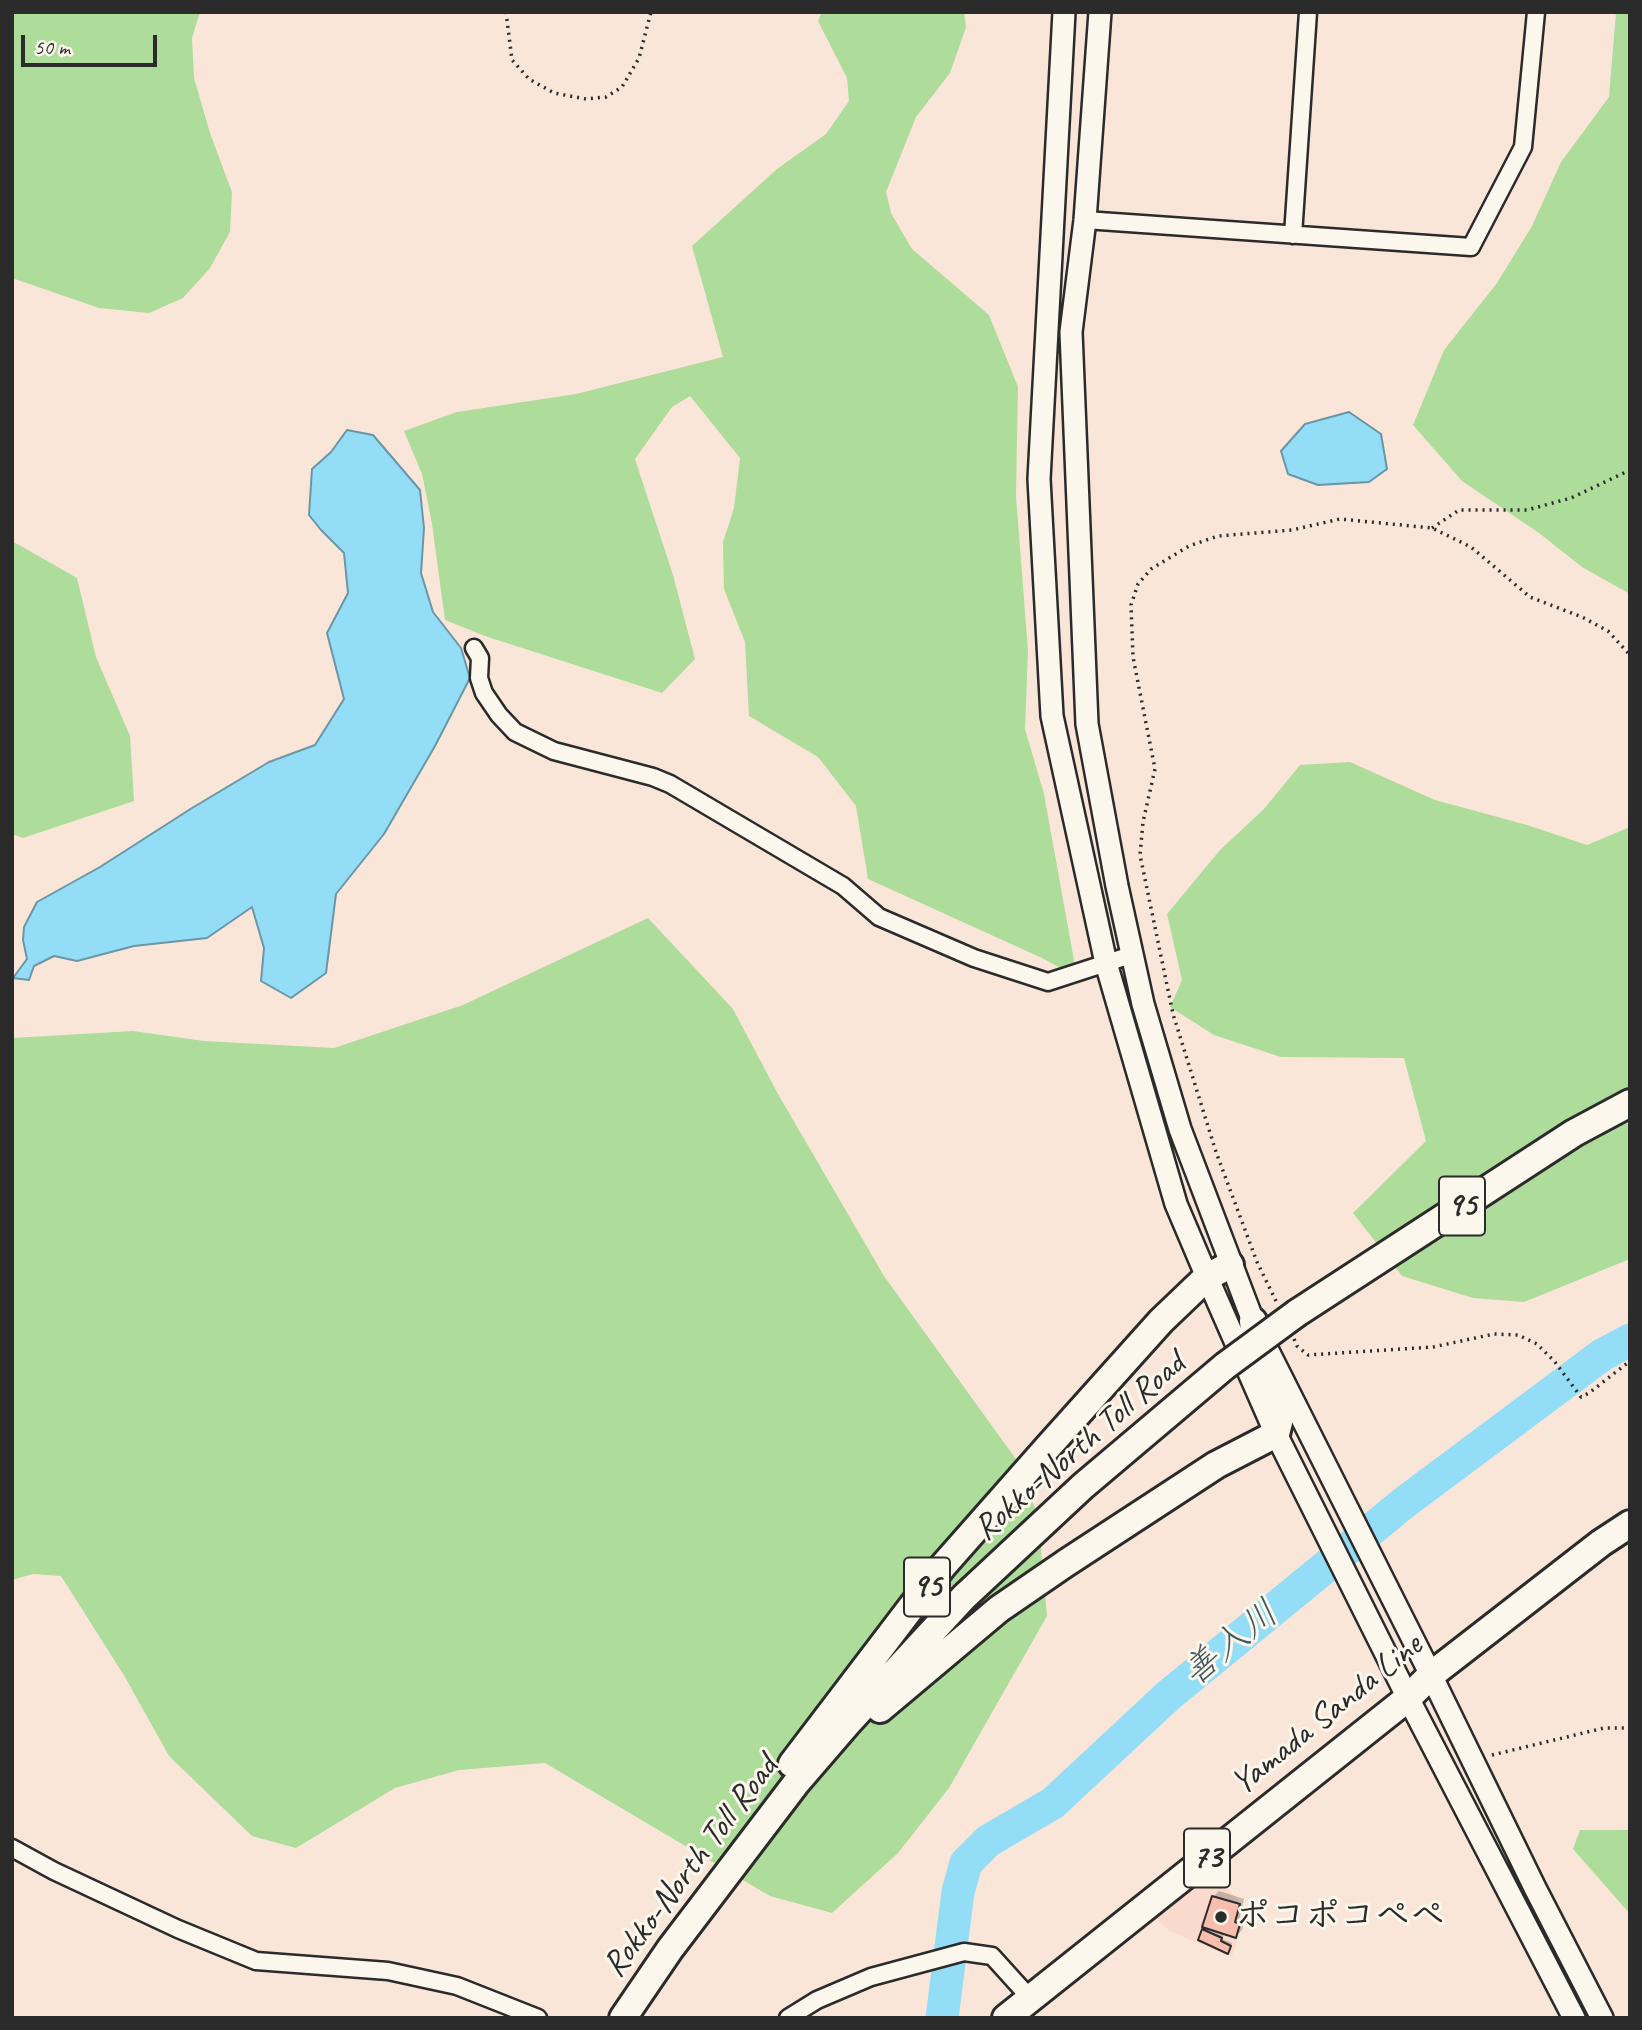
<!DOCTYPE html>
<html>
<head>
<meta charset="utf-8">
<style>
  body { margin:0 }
  #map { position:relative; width:1642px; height:2030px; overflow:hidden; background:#fae6d9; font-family:Caveat,sans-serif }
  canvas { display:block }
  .frame { position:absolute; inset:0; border:14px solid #2b2b2b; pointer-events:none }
  .scale { position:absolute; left:21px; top:35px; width:136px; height:32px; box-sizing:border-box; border:4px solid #2b2b2b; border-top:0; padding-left:9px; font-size:21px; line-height:24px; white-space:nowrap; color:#2b2b2b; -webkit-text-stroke:5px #fbf7ec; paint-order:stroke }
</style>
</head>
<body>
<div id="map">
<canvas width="1642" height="2030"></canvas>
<div class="frame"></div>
<div class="scale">50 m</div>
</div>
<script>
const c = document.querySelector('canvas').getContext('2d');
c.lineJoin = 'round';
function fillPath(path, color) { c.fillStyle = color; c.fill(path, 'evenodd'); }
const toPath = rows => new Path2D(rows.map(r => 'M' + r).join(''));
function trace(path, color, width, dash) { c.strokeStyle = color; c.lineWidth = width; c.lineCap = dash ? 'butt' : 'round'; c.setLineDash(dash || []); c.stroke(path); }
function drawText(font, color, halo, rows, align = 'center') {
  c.font = font + ' Caveat,"Klee One",sans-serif'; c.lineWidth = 6; c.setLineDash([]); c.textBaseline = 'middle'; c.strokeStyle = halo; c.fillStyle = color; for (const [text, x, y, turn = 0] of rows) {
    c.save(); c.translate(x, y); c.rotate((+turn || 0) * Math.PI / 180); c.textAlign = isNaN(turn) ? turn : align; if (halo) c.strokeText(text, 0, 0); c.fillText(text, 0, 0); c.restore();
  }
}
fillPath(toPath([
  [1208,1875,1219,1877,1243,1907,1244,1918,1232,1957,1169,1931,1155,1917]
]), '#f9dacc');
fillPath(toPath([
  [12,12,200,12,192,38,194,78,210,133,232,192,230,232,210,268,183,298,149,313,99,308,12,278],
  [822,12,964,12,966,27,950,73,916,117,886,192,891,213,912,249,989,315,1018,387,1016,496,1028,651,1025,729,1044,794,1077,977,1042,958,868,879,856,806,818,757,749,716,745,642,724,589,723,542,734,508,740,458,690,396,672,407,635,459,673,575,695,659,662,693,485,636,445,620,432,524,422,474,404,431,457,412,576,394,723,357,692,246,777,169,826,134,849,101,847,78,818,21],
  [1616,12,1630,12,1630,594,1582,567,1539,533,1462,481,1413,425,1444,350,1497,283,1532,226,1561,162,1609,97],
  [12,541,77,578,96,657,130,736,134,801,23,838,12,834],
  [1350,762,1435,800,1527,825,1587,845,1630,827,1630,1259,1524,1302,1473,1298,1402,1276,1353,1213,1426,1141,1404,1058,1281,1057,1214,1035,1170,1007,1182,980,1167,914,1220,850,1264,809,1300,765],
  [648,918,733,1009,778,1094,884,1276,1018,1462,1038,1516,1047,1616,949,1788,898,1853,832,1913,770,1896,545,1763,459,1770,395,1788,296,1848,252,1836,169,1756,125,1677,61,1576,33,1574,12,1580,12,1038,133,1031,204,1041,334,1048,463,1005],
  [1580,1830,1630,1830,1630,1914,1573,1849]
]), '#addc9b');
const water = toPath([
  [1349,412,1381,434,1387,469,1369,482,1318,485,1288,474,1281,451,1305,424,1349,412],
  [347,430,373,435,420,490,424,528,421,573,433,612,461,648,470,678,435,746,384,834,336,894,326,973,291,998,261,981,264,948,252,907,207,938,134,946,77,961,54,956,34,966,29,980,13,978,27,959,23,940,24,927,37,902,100,867,192,808,269,762,315,745,344,699,327,633,348,593,344,553,321,530,309,515,312,469,331,452,347,430]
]);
fillPath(water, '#94ddf6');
trace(water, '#6a96a5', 2);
fillPath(toPath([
  [1219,1891,1244,1899,1240,1916,1245,1918,1242,1930,1236,1936,1225,1932,1222,1939,1232,1943,1230,1949,1204,1930,1207,1927,1213,1897]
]), '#0003');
trace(toPath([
  [942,2018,958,1892,966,1863,988,1841,1053,1803,1169,1695,1405,1502,1602,1355,1630,1340]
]), '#94ddf6', 33);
const building = toPath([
  [1212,1896,1240,1904,1235,1922,1240,1924,1236,1938,1202,1927,1212,1896],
  [1202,1929,1222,1938,1221,1941,1231,1946,1228,1954,1198,1940,1202,1929]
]);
fillPath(building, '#f7beae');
trace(building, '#2b2b2b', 2);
const minor = toPath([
  [1085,220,1471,247,1523,147,1536,12],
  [1293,235,1308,12],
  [474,648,480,658,479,678,484,693,499,715,515,732,554,751,653,777,670,784,843,886,879,917,974,958,1048,982,1131,955],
  [12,1848,54,1871,178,1929,256,1961,388,1971,457,1986,538,2018],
  [788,2018,817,2000,871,1977,964,1952,992,1956,1030,1998]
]);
const tertiary = toPath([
  [1064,12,1039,479,1052,716,1106,963,1176,1204,1207,1277,1276,1434,1408,1698,1574,2018],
  [1100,12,1085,220,1071,332,1087,724,1117,886,1143,1004,1180,1129,1253,1321,1431,1675,1535,1888,1602,2018]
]);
const primary = toPath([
  [1297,1313,1574,1133,1630,1103],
  [880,1709,999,1609,1066,1563,1216,1465,1276,1434,1280,1418,1256,1352,1253,1321],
  [792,1764,942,1567,1047,1448,1161,1321,1207,1277,1230,1265],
  [623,2018,670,1949,797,1782,847,1724,964,1597,1083,1486,1225,1366],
  [1006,2018,1408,1698,1431,1675,1601,1543,1630,1524]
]);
trace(minor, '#2b2b2b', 21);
trace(tertiary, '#2b2b2b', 26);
trace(primary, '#2b2b2b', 32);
trace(toPath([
  [506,12,512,60,529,79,554,93,586,99,606,97,622,87,639,58,651,12],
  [1432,528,1459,510,1527,510,1571,498,1630,470],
  [1276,1301,1257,1262,1216,1152,1173,1014,1140,855,1143,822,1155,769,1133,657,1131,605,1138,584,1151,569,1189,546,1218,536,1292,530,1340,519,1432,528,1471,547,1530,597,1582,617,1608,631,1630,655],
  [1294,1339,1297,1346,1308,1355,1433,1347,1494,1334,1518,1335,1537,1344,1555,1362,1581,1397,1589,1393,1630,1361],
  [1492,1755,1604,1728,1630,1728]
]), '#2b2b2b', 3.5, [2, 5]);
trace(minor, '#fbf7ec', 16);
trace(tertiary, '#fbf7ec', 21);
trace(primary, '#fbf7ec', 26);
const primaryBridge = toPath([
  [1225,1366,1297,1313]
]);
trace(primaryBridge, '#2b2b2b', 32, []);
trace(primaryBridge, '#fbf7ec', 26);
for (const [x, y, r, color] of [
  [1221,1917,7,"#2b2b2b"]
]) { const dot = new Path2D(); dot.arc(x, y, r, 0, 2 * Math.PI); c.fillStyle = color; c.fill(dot); trace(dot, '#fbf7ec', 2.5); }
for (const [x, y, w] of [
  [1462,1206,46],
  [927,1587,46],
  [1207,1858,46]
]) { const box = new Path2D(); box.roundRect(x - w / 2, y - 29.5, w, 59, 5); c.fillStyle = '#fbf7ec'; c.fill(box); trace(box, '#2b2b2b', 2); }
drawText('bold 33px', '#2b2b2b', null, [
  ["95",1462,1206],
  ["95",927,1587],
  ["73",1207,1858]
]);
drawText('35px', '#2b2b2b', '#fbf7ec', [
  ["Rokko-North Toll Road",1080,1447,-41],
  ["Yamada Sanda Line",1327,1715,-39],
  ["Rokko-North Toll Road",691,1867,-53]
]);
drawText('bold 35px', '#2b2b2b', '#fbf7ec', [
  ["ポコポコぺぺ",1235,1917]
], 'left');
drawText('italic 37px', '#45585e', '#fbf7ec', [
  ["善入川",1231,1644,-39]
]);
</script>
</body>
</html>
